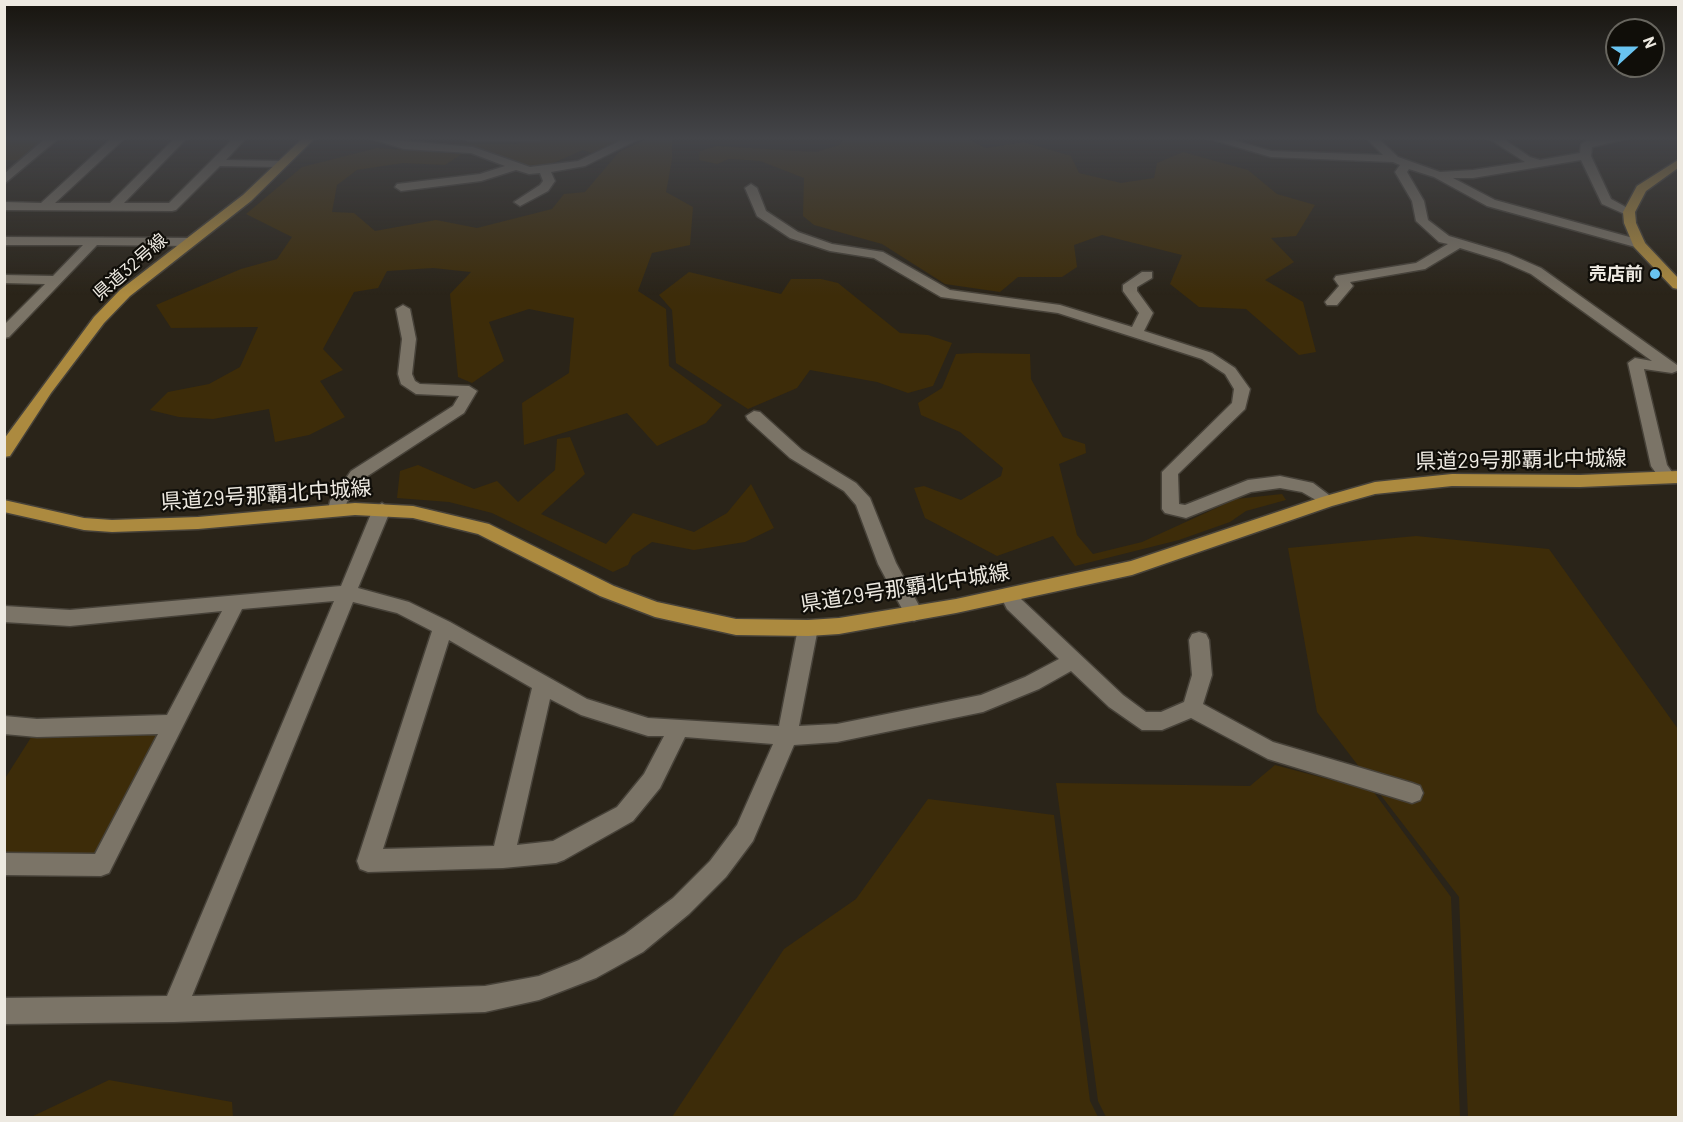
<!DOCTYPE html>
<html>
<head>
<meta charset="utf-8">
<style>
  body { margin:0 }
  #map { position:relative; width:1683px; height:1122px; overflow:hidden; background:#2a2419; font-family:Barlow,sans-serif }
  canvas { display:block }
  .frame { position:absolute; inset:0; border:6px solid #ede9e1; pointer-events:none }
  .north { position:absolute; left:1605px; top:18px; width:60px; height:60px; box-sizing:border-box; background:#100e09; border:2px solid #68665f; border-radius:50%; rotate:69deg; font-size:16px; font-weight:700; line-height:24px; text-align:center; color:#ede9e1 }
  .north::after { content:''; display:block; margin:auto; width:21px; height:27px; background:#69c4f1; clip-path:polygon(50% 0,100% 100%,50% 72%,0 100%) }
</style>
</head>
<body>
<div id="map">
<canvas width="1683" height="1122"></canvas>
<div class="frame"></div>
<div class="north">N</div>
</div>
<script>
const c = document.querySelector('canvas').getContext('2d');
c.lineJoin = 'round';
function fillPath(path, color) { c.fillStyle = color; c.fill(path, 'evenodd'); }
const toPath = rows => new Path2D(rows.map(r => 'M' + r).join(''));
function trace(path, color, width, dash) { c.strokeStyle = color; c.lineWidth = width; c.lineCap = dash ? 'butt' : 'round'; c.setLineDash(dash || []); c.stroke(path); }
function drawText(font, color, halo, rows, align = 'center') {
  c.font = font + ' Barlow,"Noto Sans JP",sans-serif'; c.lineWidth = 4.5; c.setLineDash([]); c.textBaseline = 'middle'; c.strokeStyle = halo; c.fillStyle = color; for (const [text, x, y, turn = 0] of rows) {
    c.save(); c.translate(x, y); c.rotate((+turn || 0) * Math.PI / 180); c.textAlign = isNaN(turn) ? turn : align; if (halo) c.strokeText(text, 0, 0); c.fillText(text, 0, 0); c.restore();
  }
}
fillPath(toPath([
  [5,138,53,138,28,160,5,160],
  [552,138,628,138,594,154,583,150,542,168,526,167,475,149,429,144,513,144],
  [648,138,672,138,672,160,666,192,693,207,690,245,652,253,638,291,666,309,669,366,722,405,706,423,657,446,627,413,524,445,522,403,569,373,574,318,529,309,489,322,504,361,472,383,458,377,450,294,471,272,433,268,387,271,378,288,354,292,323,349,343,370,320,381,345,417,309,435,275,442,269,409,213,419,179,417,150,410,168,392,209,384,240,367,258,327,171,328,156,305,241,269,277,259,292,237,246,214,302,167,377,148,462,154,445,165,403,163,357,170,337,185,332,212,354,213,375,231,436,220,477,228,552,209,564,194,585,192,619,152],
  [845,138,966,138,986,148,1024,142,1071,156,1079,173,1121,183,1154,178,1157,163,1183,152,1248,170,1277,194,1315,205,1296,236,1271,238,1294,262,1265,280,1303,302,1316,352,1299,355,1246,309,1199,307,1170,284,1182,255,1102,235,1074,245,1077,267,1062,277,1018,277,1000,292,945,284,882,244,814,225,803,216,804,178,760,161,729,159,717,164,699,160,700,151,717,146,816,152,839,145],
  [689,272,781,294,791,279,821,279,838,283,900,333,928,335,952,343,933,386,908,393,877,382,810,370,797,388,748,409,676,363,672,310,659,295],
  [975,353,1030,354,1031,379,1063,437,1085,444,1086,453,1059,464,1077,535,1093,554,1142,542,1236,499,1282,494,1286,500,1246,511,1230,522,1179,540,1075,566,1053,536,997,556,925,518,914,488,924,486,961,500,1001,476,1003,468,960,432,921,415,918,403,942,388,956,354],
  [570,437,585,474,541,514,606,544,633,513,694,532,727,513,751,484,774,528,745,542,694,550,652,542,632,556,628,565,613,572,492,513,449,502,397,498,400,471,418,465,474,489,497,481,518,502,555,470,557,439],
  [1416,536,1549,549,1678,729,1678,1117,1468,1117,1459,897,1317,712,1288,548],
  [175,724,101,865,5,864,4,780,37,728],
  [1275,765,1373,791,1451,897,1460,1117,1106,1117,1098,1101,1056,783,1250,786],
  [928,799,1054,815,1090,1101,1098,1117,672,1117,784,949,856,899],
  [109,1080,232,1102,233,1117,31,1117]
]), '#3d2c09');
const minor = toPath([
  [46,138,59,138,4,184,4,174,46,138],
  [112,138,125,138,55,203,110,203,175,138,187,138,124,203,169,203,234,138,246,138,226,160,282,161,288,164,282,167,220,166,176,210,172,211,4,210,4,202,41,203,112,138],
  [369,138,473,147,530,167,578,161,626,138,641,138,585,166,551,172,555,181,548,191,520,206,514,202,540,185,543,181,540,173,529,174,516,170,481,181,401,191,395,187,397,184,480,174,505,166,471,153,404,149,369,138],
  [463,138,545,138,539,141,469,141,463,138],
  [1207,138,1226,138,1271,151,1383,155,1366,138,1378,138,1398,157,1440,172,1473,170,1525,162,1488,138,1502,138,1530,157,1540,160,1580,153,1581,144,1587,141,1630,138,1592,147,1591,156,1611,199,1635,212,1629,216,1602,204,1581,160,1473,178,1453,178,1495,200,1644,241,1645,244,1639,248,1487,206,1434,177,1409,169,1407,172,1424,201,1428,220,1449,236,1509,254,1541,268,1677,365,1677,371,1672,373,1644,369,1667,465,1677,479,1675,483,1663,483,1651,466,1628,363,1635,358,1652,361,1531,274,1499,260,1460,248,1425,269,1350,282,1353,286,1337,305,1327,305,1325,302,1339,286,1334,279,1336,276,1416,263,1448,244,1439,242,1416,221,1412,201,1395,172,1400,165,1393,162,1271,157,1207,138],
  [751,184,757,188,766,211,798,232,832,244,883,252,950,290,1060,305,1132,327,1139,313,1123,291,1123,285,1142,272,1152,272,1152,278,1137,287,1137,291,1153,313,1144,331,1212,353,1235,368,1250,389,1245,409,1178,474,1179,504,1185,505,1248,480,1280,476,1313,483,1337,501,1328,507,1302,492,1280,488,1251,492,1186,518,1165,513,1162,509,1162,472,1232,403,1234,389,1225,374,1202,359,1058,313,941,297,874,258,830,251,790,238,757,216,745,188,751,184],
  [4,237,190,238,196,242,190,246,97,245,9,337,4,338,4,325,45,284,4,283,4,275,53,276,83,245,4,245,4,237],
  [403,305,410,309,416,339,412,374,415,381,420,384,469,386,477,391,464,413,363,479,347,502,343,514,331,514,328,510,330,501,351,471,453,406,459,396,416,394,401,384,398,374,402,339,396,309,403,305],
  [754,411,760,412,802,450,856,483,870,498,896,563,923,613,921,618,914,621,907,618,878,564,856,505,844,491,790,458,748,420,746,416,754,411],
  [382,503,391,509,358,588,409,602,450,622,587,699,648,718,779,726,798,628,801,623,808,620,815,623,818,628,799,726,837,724,981,695,1025,677,1059,659,1007,609,1000,595,1002,590,1009,588,1016,590,1021,599,1123,695,1146,712,1161,712,1184,702,1192,675,1189,640,1192,634,1199,632,1206,634,1209,640,1212,675,1203,704,1273,742,1412,783,1420,786,1423,793,1420,800,1412,803,1268,759,1191,718,1162,730,1142,730,1109,707,1071,671,1039,689,983,712,837,742,794,745,753,841,726,877,689,914,643,952,596,978,539,1000,485,1012,174,1022,4,1024,4,998,167,996,334,601,242,609,109,873,101,876,4,875,4,853,95,854,158,734,37,737,4,734,4,716,37,719,167,715,222,611,70,626,4,622,4,606,70,610,341,586,373,509,382,503],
  [353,602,397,613,432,631,357,861,360,869,368,872,503,868,556,863,564,860,633,821,660,788,685,737,773,744,737,825,710,861,673,898,625,934,579,960,539,976,485,986,192,996,353,602],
  [449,640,532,688,494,846,383,849,449,640],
  [550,699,581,715,648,736,664,736,644,774,617,807,553,841,517,845,550,699]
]);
const major = toPath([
  [303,138,315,138,251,201,130,296,104,323,51,393,10,456,4,457,4,439,94,317,120,290,243,195,303,138],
  [1678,160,1678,168,1646,191,1635,212,1636,223,1645,243,1678,278,1678,289,1673,288,1634,247,1624,223,1623,212,1637,186,1678,160],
  [1678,471,1678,483,1580,487,1452,486,1375,494,1332,506,1132,575,956,613,839,634,808,636,736,635,655,617,600,596,478,534,413,518,355,515,198,529,112,532,84,530,4,512,4,500,84,518,112,520,198,517,355,503,413,506,489,524,614,586,657,602,736,619,808,620,839,618,956,599,1131,561,1322,497,1375,482,1452,474,1580,475,1678,471]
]);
trace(minor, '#474239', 3);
trace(major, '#474239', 3);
fillPath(minor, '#7b7467');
fillPath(major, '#ac8a3f');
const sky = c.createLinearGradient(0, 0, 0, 295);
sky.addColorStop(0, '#17140e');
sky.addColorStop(0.47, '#444549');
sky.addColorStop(1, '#44454900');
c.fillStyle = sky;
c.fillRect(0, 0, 1683, 295);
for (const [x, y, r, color] of [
  [1655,274,6,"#69c4f1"]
]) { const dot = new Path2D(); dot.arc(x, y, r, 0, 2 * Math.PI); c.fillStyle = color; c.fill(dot); trace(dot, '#100e09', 2); }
drawText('18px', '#ede9e1', '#100e09', [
  ["県道32号線",130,267,-41]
]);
drawText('bold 18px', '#ede9e1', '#100e09', [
  ["売店前",1643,274]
], 'right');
drawText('21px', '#ede9e1', '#100e09', [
  ["県道29号那覇北中城線",1521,460,-1],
  ["県道29号那覇北中城線",266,495,-4],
  ["県道29号那覇北中城線",905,588,-9]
]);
</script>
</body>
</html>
